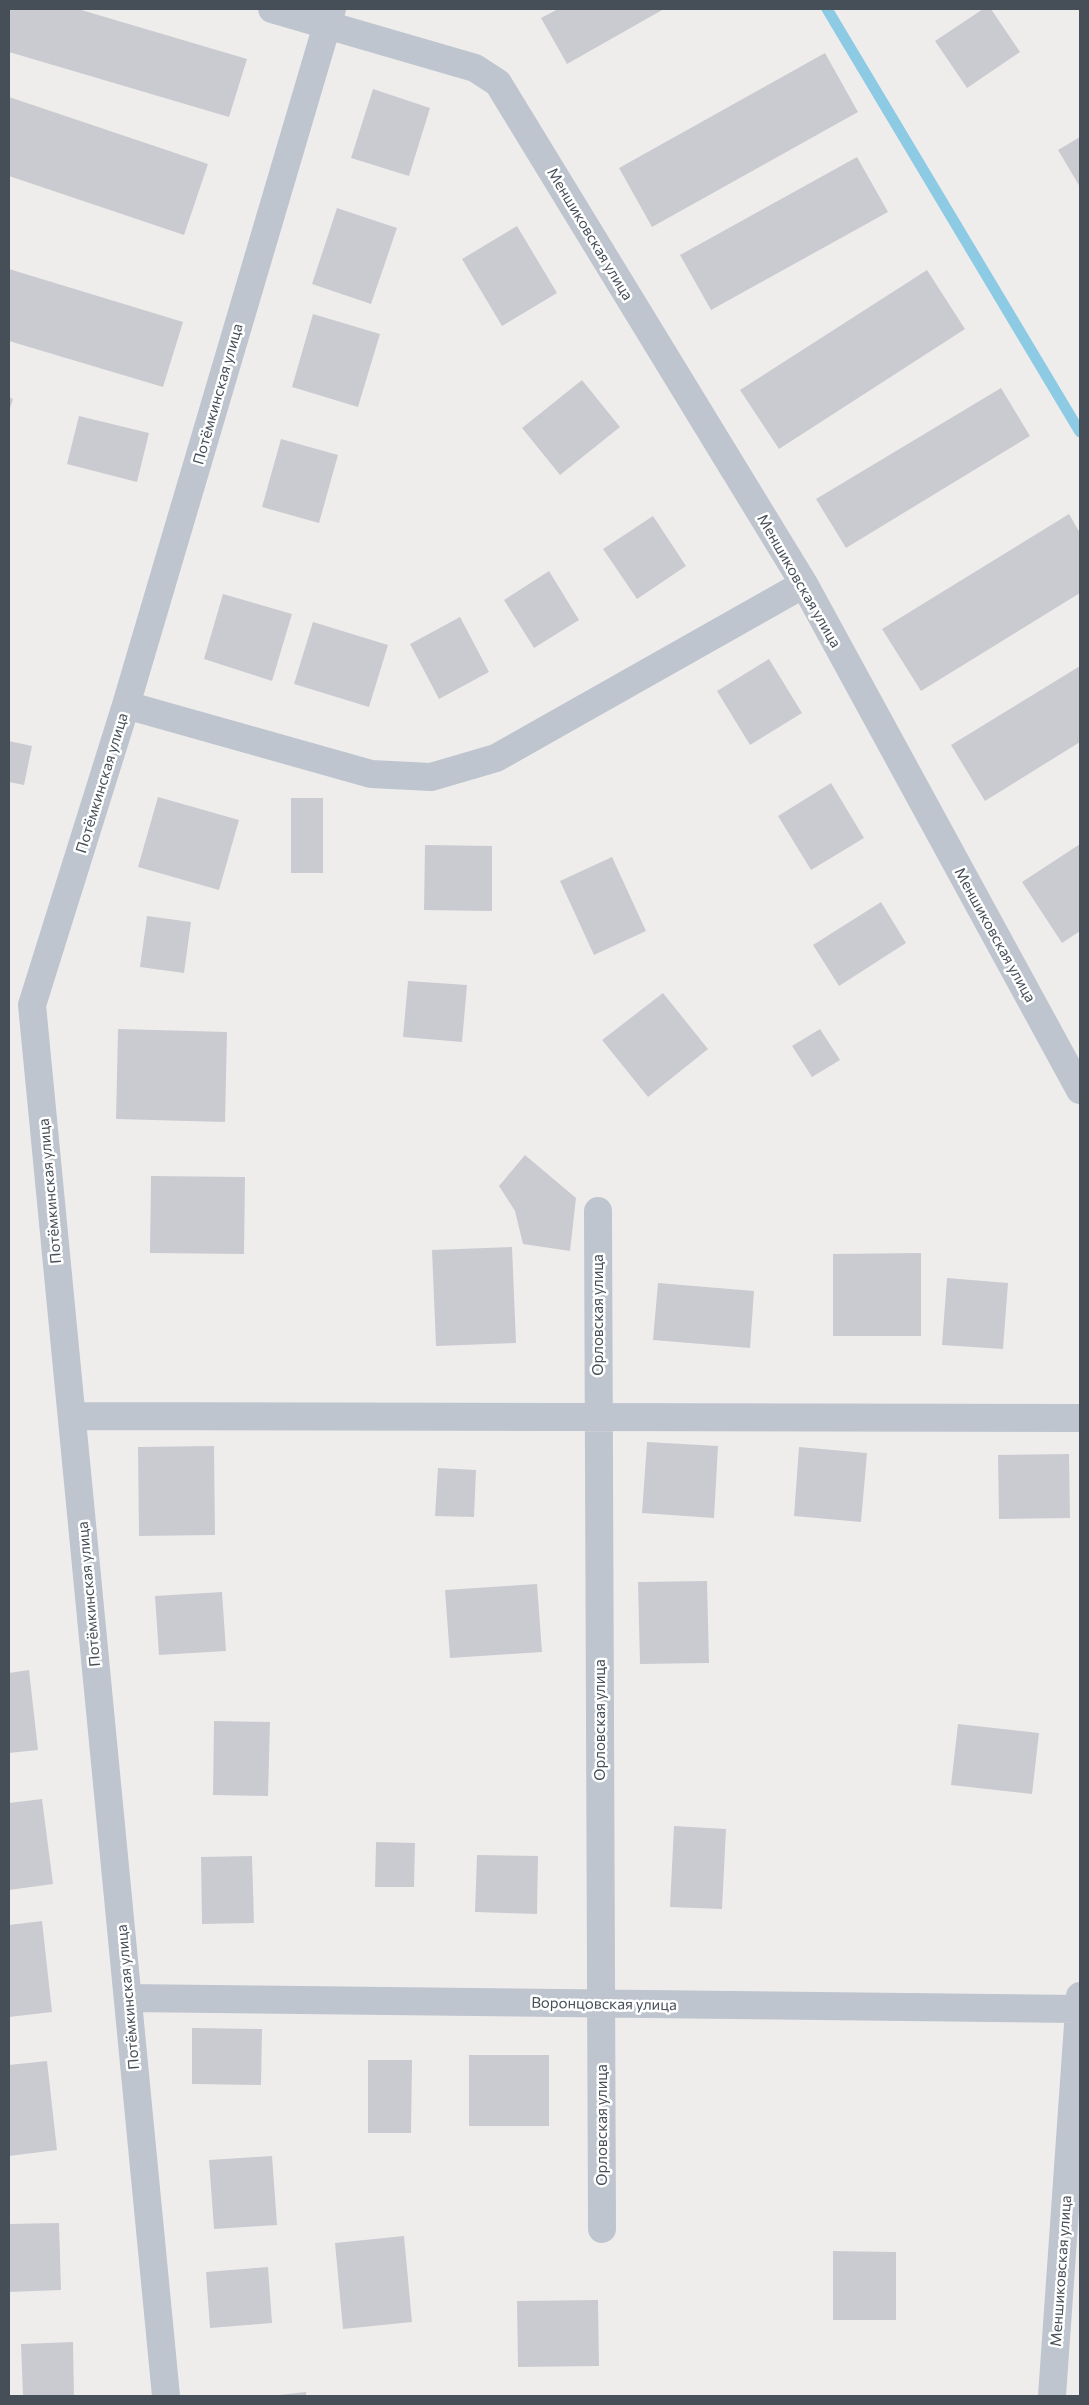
<!DOCTYPE html>
<html>
<head>
<meta charset="utf-8">
<style>
  body { margin:0 }
  #map { position:relative; width:1089px; height:2405px; overflow:hidden; background:#efedec; font-family:Commissioner,sans-serif }
  canvas { display:block }
  .frame { position:absolute; inset:0; border:10px solid #464e58; pointer-events:none }
</style>
</head>
<body>
<div id="map">
<canvas width="1089" height="2405"></canvas>
<div class="frame"></div>
</div>
<script>
const c = document.querySelector('canvas').getContext('2d');
c.lineJoin = 'round';
const toPath = rows => new Path2D(rows.map(r => 'M' + r).join(''));
function trace(path, color, width, dash) { c.strokeStyle = color; c.lineWidth = width; c.lineCap = dash ? 'butt' : 'round'; c.setLineDash(dash || []); c.stroke(path); }
function fillPath(path, color) { c.fillStyle = color; c.fill(path, 'evenodd'); }
function drawText(font, color, halo, rows, align = 'center') {
  c.font = font + ' Commissioner,sans-serif'; c.lineWidth = 5; c.setLineDash([]); c.textBaseline = 'middle'; c.strokeStyle = halo; c.fillStyle = color; for (const [text, x, y, turn = 0] of rows) {
    c.save(); c.translate(x, y); c.rotate((+turn || 0) * Math.PI / 180); c.textAlign = isNaN(turn) ? turn : align; if (halo) c.strokeText(text, 0, 0); c.fillText(text, 0, 0); c.restore();
  }
}
trace(toPath([
  [827,9,1080,432]
]), '#8dcae4', 11);
fillPath(toPath([
  [9,9,78,9,247,59,229,117,9,52],
  [558,9,664,9,567,64,541,18],
  [983,9,991,9,1020,52,967,88,935,41],
  [825,53,858,112,652,227,619,168],
  [373,89,430,108,409,176,351,158],
  [9,97,208,164,184,235,9,176],
  [1080,137,1080,187,1058,150],
  [857,157,888,212,711,310,680,255],
  [337,208,397,228,371,304,312,284],
  [517,226,557,293,502,326,462,259],
  [9,269,183,322,163,387,9,341],
  [927,270,965,329,779,449,740,390],
  [313,314,380,334,358,407,292,387],
  [582,380,620,427,560,475,522,428],
  [1001,388,1030,436,846,548,816,499],
  [9,397,13,399,9,411],
  [79,416,149,433,137,482,67,464],
  [281,439,338,455,319,523,262,507],
  [1069,514,1080,533,1080,593,921,691,882,629],
  [653,516,686,566,637,599,603,549],
  [549,571,579,620,534,648,504,600],
  [223,594,292,614,272,681,204,659],
  [460,617,489,672,439,699,410,644],
  [313,622,388,645,369,707,294,684],
  [769,659,802,713,750,745,717,691],
  [1080,666,1080,742,985,801,951,745],
  [9,741,32,746,24,785,9,782],
  [831,783,864,838,811,870,778,816],
  [158,797,239,820,219,890,138,867],
  [291,798,323,798,323,873,291,873],
  [1080,844,1080,931,1062,943,1022,882],
  [425,845,492,846,492,911,424,910],
  [612,857,646,931,594,955,560,881],
  [881,902,906,943,839,986,813,945],
  [147,916,191,922,184,973,140,967],
  [408,981,467,985,462,1042,403,1037],
  [663,993,708,1049,648,1097,602,1040],
  [118,1029,227,1032,225,1122,116,1119],
  [820,1029,840,1060,812,1077,792,1046],
  [525,1155,576,1198,570,1251,523,1244,515,1211,499,1186],
  [151,1176,245,1177,244,1254,150,1253],
  [512,1247,516,1343,436,1346,432,1250],
  [921,1253,921,1336,833,1336,833,1254],
  [947,1278,1008,1283,1003,1349,942,1345],
  [658,1283,754,1291,750,1348,653,1340],
  [647,1442,718,1446,714,1518,642,1513],
  [214,1446,215,1535,139,1536,138,1447],
  [799,1447,867,1453,861,1522,794,1516],
  [1069,1454,1070,1518,999,1519,998,1455],
  [438,1468,476,1470,474,1517,435,1516],
  [707,1581,709,1663,640,1664,638,1582],
  [537,1584,542,1652,450,1658,445,1590],
  [222,1592,226,1651,159,1655,155,1596],
  [29,1670,38,1750,9,1753,9,1673],
  [214,1721,270,1722,268,1796,213,1795],
  [958,1724,1039,1733,1032,1794,951,1785],
  [42,1799,53,1884,9,1890,9,1803],
  [674,1826,726,1829,722,1909,670,1907],
  [376,1842,415,1843,414,1887,375,1887],
  [477,1855,538,1856,537,1914,475,1912],
  [252,1856,254,1923,202,1924,201,1857],
  [42,1921,52,2012,9,2017,9,1925],
  [192,2028,262,2029,261,2085,192,2084],
  [469,2055,549,2055,549,2126,469,2126],
  [368,2060,412,2060,411,2133,368,2133],
  [47,2061,57,2150,9,2156,9,2065],
  [272,2156,277,2225,214,2229,209,2160],
  [59,2223,61,2290,9,2292,9,2224],
  [404,2236,412,2322,343,2329,335,2243],
  [833,2251,896,2252,896,2320,833,2320],
  [268,2267,272,2323,210,2328,206,2272],
  [598,2300,599,2366,518,2367,517,2301],
  [73,2342,74,2396,23,2396,21,2344],
  [306,2392,306,2396,279,2396,279,2395]
]), '#cacbd1');
trace(toPath([
  [272,9,327,25,332,9],
  [126,705,371,774,431,777,496,758,804,584],
  [598,1211,602,2229],
  [72,1416,1080,1418],
  [128,1998,1079,2009],
  [166,2396,32,1005,126,705,327,25,475,68,498,83,804,584,1080,1090],
  [1052,2396,1080,1996]
]), '#bec5ce', 28);
drawText('15px', '#464e58', '#fff', [
  ["Меншиковская улица",590,234,59],
  ["Потёмкинская улица",218,394,-74],
  ["Меншиковская улица",799,581,60],
  ["Потёмкинская улица",102,783,-73],
  ["Меншиковская улица",995,935,61],
  ["Потёмкинская улица",50,1191,-95],
  ["Орловская улица",598,1315,-90],
  ["Потёмкинская улица",89,1594,-95],
  ["Орловская улица",600,1720,-90],
  ["Потёмкинская улица",128,1997,-95],
  ["Воронцовская улица",604,2004,1],
  ["Орловская улица",602,2125,-90],
  ["Меншиковская улица",1061,2271,-86]
]);
</script>
</body>
</html>
